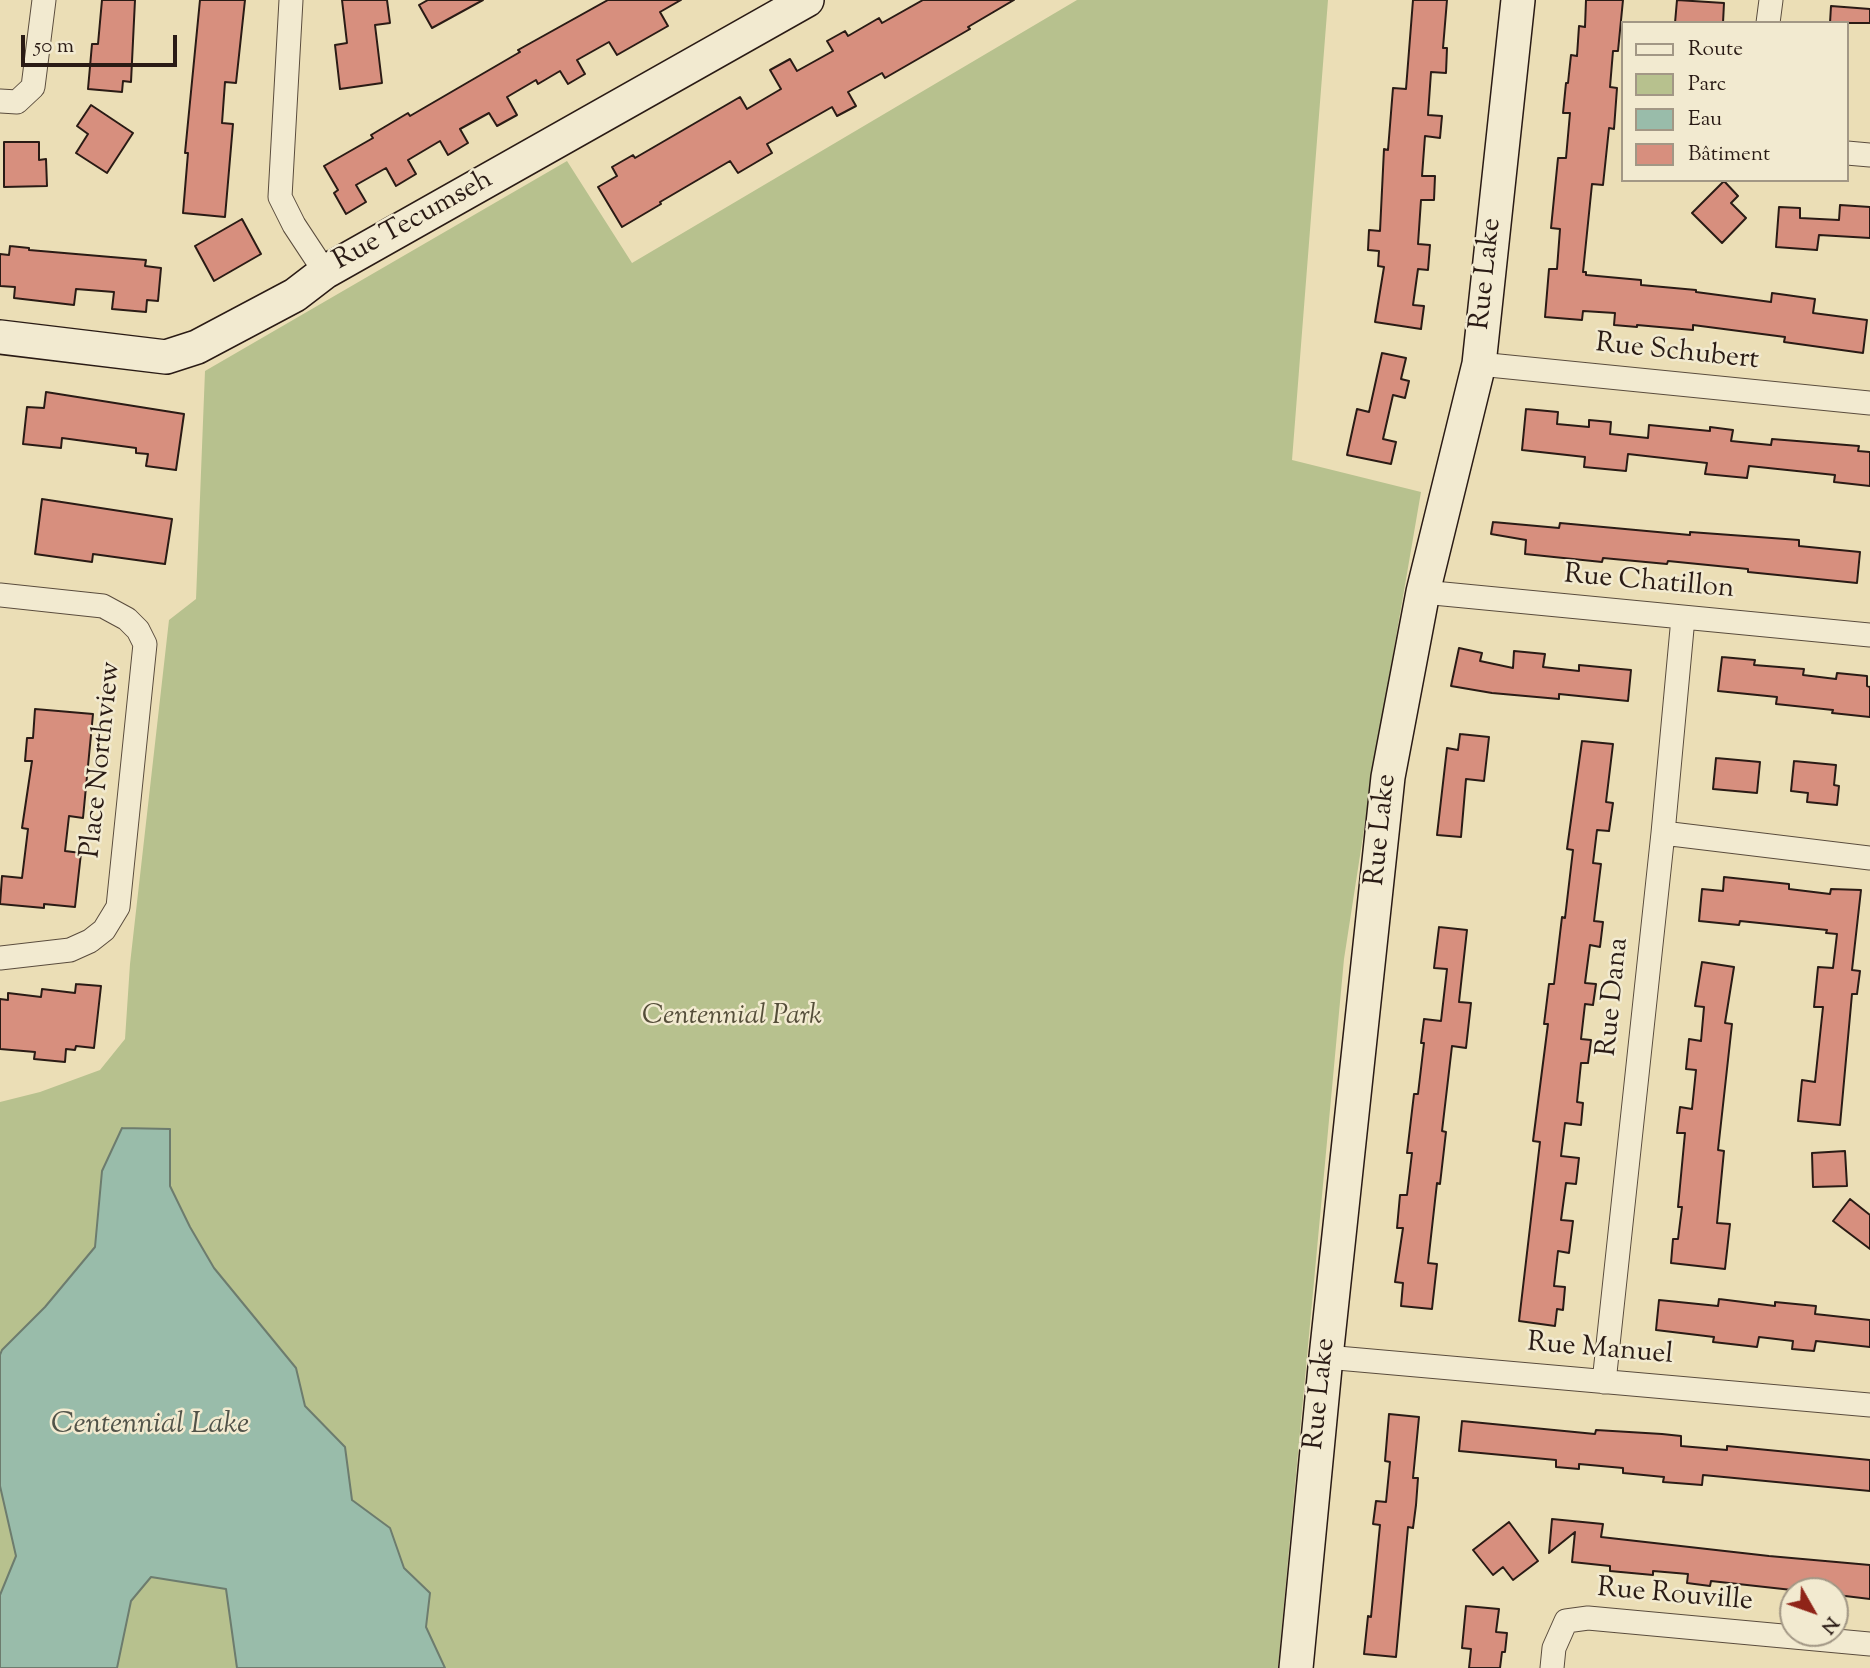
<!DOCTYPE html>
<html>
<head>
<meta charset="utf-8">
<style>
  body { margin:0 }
  #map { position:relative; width:1870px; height:1668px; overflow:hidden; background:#ebdeb6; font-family:"Sorts Mill Goudy",serif }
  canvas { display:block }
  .legend { position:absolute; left:1621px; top:21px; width:228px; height:161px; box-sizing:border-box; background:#f2ead0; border:2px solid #a29785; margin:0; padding:9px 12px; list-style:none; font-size:21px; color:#2a1b15 }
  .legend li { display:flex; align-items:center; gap:14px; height:35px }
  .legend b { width:35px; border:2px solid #a29785 }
  .north { position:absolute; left:1779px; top:1577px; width:70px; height:70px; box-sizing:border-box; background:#f2ead0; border:2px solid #a29785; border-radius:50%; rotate:130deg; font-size:19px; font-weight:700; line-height:28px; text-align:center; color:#2a1b15 }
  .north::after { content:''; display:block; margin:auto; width:24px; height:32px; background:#8f2418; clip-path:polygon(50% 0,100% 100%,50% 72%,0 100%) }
  .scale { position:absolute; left:21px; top:35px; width:156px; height:32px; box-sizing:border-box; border:4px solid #2a1b15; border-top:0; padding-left:9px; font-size:21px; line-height:24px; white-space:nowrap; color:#2a1b15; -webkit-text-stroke:5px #f2ead0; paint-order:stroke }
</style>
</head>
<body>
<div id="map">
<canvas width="1870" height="1668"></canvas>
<ul class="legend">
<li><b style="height:9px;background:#f2ead0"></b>Route</li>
<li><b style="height:19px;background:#b7c18e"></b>Parc</li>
<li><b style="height:19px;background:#99bcaa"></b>Eau</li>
<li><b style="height:19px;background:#d78f7e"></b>Bâtiment</li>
</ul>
<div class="north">N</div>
<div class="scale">50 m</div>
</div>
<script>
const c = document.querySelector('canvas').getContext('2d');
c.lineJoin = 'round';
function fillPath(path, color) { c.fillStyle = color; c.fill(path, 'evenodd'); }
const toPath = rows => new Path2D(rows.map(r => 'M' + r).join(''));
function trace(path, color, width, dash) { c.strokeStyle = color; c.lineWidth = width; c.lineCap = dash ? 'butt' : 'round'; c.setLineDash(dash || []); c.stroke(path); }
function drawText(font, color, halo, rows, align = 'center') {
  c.font = font + ' "Sorts Mill Goudy",serif'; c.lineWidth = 5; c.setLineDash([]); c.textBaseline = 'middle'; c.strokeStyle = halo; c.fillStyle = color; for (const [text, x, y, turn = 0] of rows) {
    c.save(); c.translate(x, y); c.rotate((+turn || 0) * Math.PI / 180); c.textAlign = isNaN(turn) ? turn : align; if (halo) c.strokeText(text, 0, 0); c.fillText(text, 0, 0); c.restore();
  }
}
fillPath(toPath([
  [1077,0,1328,0,1292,460,1421,492,1374,765,1344,959,1278,1668,0,1668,0,1102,40,1092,100,1070,125,1039,130,964,169,620,196,599,205,371,567,161,632,263]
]), '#b7c18e');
const water = toPath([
  [122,1128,170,1129,170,1186,190,1227,214,1268,296,1368,305,1406,345,1447,352,1500,390,1528,404,1568,430,1593,426,1627,445,1668,237,1668,226,1589,151,1577,131,1601,117,1668,0,1668,0,1595,16,1556,0,1486,0,1355,2,1350,45,1307,95,1247,102,1171,122,1128]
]);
fillPath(water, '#99bcaa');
trace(water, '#6d7c6e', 2);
const building = toPath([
  [102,0,135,0,131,82,123,81,122,92,88,89,92,44,98,44,102,0],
  [200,0,245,0,236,83,225,82,222,123,233,124,225,217,183,213,188,153,185,153,200,0],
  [342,0,387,0,390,23,375,25,382,83,340,89,335,45,347,43,342,0],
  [428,0,483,0,432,28,419,5,428,0],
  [608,0,681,0,660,12,668,26,617,55,609,42,577,60,585,74,568,84,560,71,538,84,536,80,507,97,517,115,497,126,489,113,460,129,468,143,448,155,440,141,408,160,416,174,396,186,386,168,356,185,366,202,346,214,334,193,338,190,324,166,373,138,371,135,408,113,410,116,520,52,518,50,608,0],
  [923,0,1014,0,968,27,970,29,885,78,882,73,848,92,856,106,837,116,832,107,767,144,772,153,738,173,730,161,660,202,661,204,622,227,598,187,617,176,612,167,633,155,635,158,740,97,747,109,781,89,770,70,790,59,797,71,833,51,827,41,845,31,848,36,879,18,882,23,923,0],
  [1413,0,1447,0,1443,48,1447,48,1446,73,1431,72,1428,115,1442,116,1440,138,1425,136,1422,176,1435,176,1434,200,1421,200,1418,244,1430,245,1428,270,1418,269,1413,305,1424,306,1421,329,1375,322,1384,267,1378,266,1379,251,1368,250,1369,230,1380,231,1384,149,1388,150,1393,88,1406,89,1413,0],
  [1586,0,1623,0,1618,51,1613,51,1610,87,1617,88,1614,129,1609,128,1603,185,1592,184,1583,272,1586,272,1586,275,1641,280,1641,285,1696,290,1696,292,1771,302,1772,293,1815,299,1813,313,1867,320,1863,353,1784,342,1785,337,1693,325,1693,330,1637,325,1637,327,1614,325,1615,313,1583,311,1582,320,1545,317,1549,269,1557,269,1560,229,1551,228,1558,158,1566,158,1570,113,1563,113,1566,83,1568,83,1571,55,1577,56,1579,26,1585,27,1586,0],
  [1677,0,1724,3,1723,23,1675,23,1677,0],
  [1831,6,1870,9,1870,23,1830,23,1831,6],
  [91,105,133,133,107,173,76,153,88,134,77,126,91,105],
  [4,142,39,142,39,160,46,159,47,186,4,187,4,142],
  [1724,181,1738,196,1731,203,1746,218,1722,243,1692,213,1724,181],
  [1840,205,1870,207,1870,238,1819,235,1817,250,1776,247,1779,207,1800,208,1800,218,1839,220,1840,205],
  [242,219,261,254,214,281,195,246,242,219],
  [10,246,29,248,29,250,146,260,145,266,161,268,158,301,147,300,146,312,112,309,114,292,76,289,74,305,14,298,15,287,0,286,0,254,9,255,10,246],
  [1382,353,1406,358,1401,379,1409,381,1405,398,1393,395,1383,439,1396,442,1391,464,1347,455,1357,409,1369,412,1382,353],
  [46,392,184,414,176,470,146,466,148,454,136,453,136,448,62,438,61,448,23,444,27,407,44,408,46,392],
  [1526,409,1558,412,1557,424,1589,427,1589,420,1611,422,1610,434,1648,438,1649,425,1710,431,1710,427,1733,430,1731,441,1771,445,1772,439,1859,446,1858,451,1870,452,1870,486,1834,482,1835,475,1749,466,1747,478,1705,474,1707,463,1628,454,1626,471,1584,467,1585,457,1522,450,1526,409],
  [42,499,172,519,165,564,93,554,92,562,35,554,42,499],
  [1493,522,1559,528,1560,523,1690,535,1690,532,1799,540,1799,546,1860,552,1857,583,1748,572,1748,569,1668,561,1667,564,1603,558,1602,562,1525,554,1526,540,1491,534,1493,522],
  [1459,648,1482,653,1480,661,1513,668,1514,651,1545,654,1543,667,1579,671,1579,665,1631,670,1628,701,1559,694,1559,699,1492,693,1451,686,1459,648],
  [1722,657,1755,660,1754,665,1804,669,1803,675,1836,679,1837,673,1867,676,1867,686,1870,687,1870,717,1832,713,1833,710,1776,704,1777,697,1718,691,1722,657],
  [35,709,93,714,83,818,69,816,65,851,81,853,75,907,44,904,44,908,0,904,2,876,22,878,28,829,22,828,32,761,25,761,27,738,33,738,35,709],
  [1460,734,1489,737,1484,781,1466,779,1461,837,1437,835,1447,748,1458,750,1460,734],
  [1582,741,1613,744,1606,802,1613,803,1609,831,1597,830,1593,863,1601,864,1594,921,1603,922,1600,947,1590,945,1585,983,1596,984,1593,1005,1585,1004,1581,1039,1591,1040,1588,1063,1581,1063,1577,1102,1583,1103,1581,1125,1565,1123,1561,1156,1579,1158,1576,1184,1566,1183,1561,1220,1573,1221,1569,1253,1558,1251,1554,1286,1565,1287,1563,1310,1557,1309,1555,1326,1519,1321,1540,1142,1533,1141,1548,1024,1544,1024,1549,984,1554,984,1562,917,1565,918,1573,850,1567,849,1582,741],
  [1716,758,1760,762,1757,793,1713,789,1716,758],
  [1794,761,1836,765,1834,785,1839,786,1837,805,1807,802,1808,793,1791,791,1794,761],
  [1724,877,1789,884,1789,889,1830,894,1831,889,1861,890,1852,970,1860,971,1857,994,1852,994,1840,1125,1798,1121,1802,1080,1815,1082,1823,1007,1814,1007,1818,967,1833,968,1837,934,1826,933,1827,930,1740,921,1739,925,1699,921,1702,889,1723,891,1724,877],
  [1439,927,1467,930,1459,1002,1471,1003,1466,1048,1452,1046,1442,1131,1446,1132,1440,1184,1437,1183,1428,1263,1437,1264,1432,1309,1401,1306,1403,1283,1395,1282,1403,1228,1397,1228,1400,1195,1407,1195,1412,1153,1407,1153,1414,1094,1418,1094,1424,1043,1421,1043,1424,1019,1441,1021,1447,969,1434,968,1439,927],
  [1702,962,1734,967,1725,1023,1732,1024,1718,1150,1724,1151,1717,1223,1730,1224,1725,1269,1671,1263,1673,1239,1678,1239,1682,1207,1678,1207,1685,1133,1677,1133,1680,1107,1692,1109,1696,1070,1686,1069,1689,1039,1701,1041,1704,1007,1695,1006,1702,962],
  [76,984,101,986,94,1048,76,1046,75,1050,66,1049,65,1062,34,1059,35,1052,0,1049,0,999,8,1000,8,993,41,997,42,989,75,993,76,984],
  [1845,1151,1847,1186,1813,1187,1812,1153,1845,1151],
  [1850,1199,1870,1215,1870,1249,1833,1221,1850,1199],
  [1719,1299,1775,1306,1775,1302,1816,1306,1815,1314,1870,1320,1870,1347,1816,1341,1814,1351,1792,1349,1793,1341,1759,1337,1757,1347,1713,1342,1714,1337,1656,1330,1659,1300,1718,1306,1719,1299],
  [1389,1414,1419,1417,1413,1478,1418,1478,1416,1505,1413,1528,1408,1527,1396,1657,1364,1654,1368,1616,1371,1617,1380,1525,1373,1524,1376,1501,1386,1502,1390,1462,1385,1461,1389,1414],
  [1462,1421,1595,1434,1596,1430,1662,1434,1681,1436,1681,1446,1727,1450,1727,1446,1870,1460,1870,1491,1703,1475,1702,1485,1663,1482,1664,1477,1623,1473,1623,1468,1579,1464,1579,1469,1556,1467,1556,1460,1459,1451,1462,1421],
  [1552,1519,1603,1524,1601,1537,1769,1556,1870,1565,1870,1599,1837,1595,1838,1591,1801,1591,1711,1581,1710,1586,1687,1583,1688,1574,1653,1571,1653,1575,1610,1571,1610,1566,1572,1562,1575,1532,1549,1553,1552,1519],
  [1509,1522,1538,1561,1513,1580,1503,1567,1493,1575,1473,1550,1509,1522],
  [1466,1606,1499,1609,1496,1632,1507,1633,1505,1652,1502,1652,1500,1668,1469,1668,1471,1649,1462,1648,1466,1606]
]);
fillPath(building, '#d78f7e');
trace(building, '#2a1b15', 2);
const street = toPath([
  [291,0,280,197,294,225,325,272],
  [1768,23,1771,0],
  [0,101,17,102,33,87,44,0],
  [1847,153,1870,155],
  [1479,364,1870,403],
  [1423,592,1870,635],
  [0,595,103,606,127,619,138,630,145,644,118,907,104,930,90,941,70,950,0,958],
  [1663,833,1870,858],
  [1326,1357,1870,1405],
  [1604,1382,1663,833,1683,618],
  [1552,1668,1554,1648,1566,1621,1588,1618,1870,1644]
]);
const secondary = toPath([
  [0,337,166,357,197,347,295,295,325,272,807,0],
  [1296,1668,1326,1357,1388,777,1423,592,1479,364,1518,0]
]);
trace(street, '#5a4c3d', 25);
trace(secondary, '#2a1b15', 36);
trace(street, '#f2ead0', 23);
trace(secondary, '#f2ead0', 33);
drawText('28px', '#2a1b15', '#f2ead0', [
  ["Rue Tecumseh",414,222,-29],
  ["Rue Lake",1488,274,-84],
  ["Rue Schubert",1677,354,6],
  ["Rue Chatillon",1649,584,5],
  ["Place Northview",103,760,-84],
  ["Rue Lake",1383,830,-84],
  ["Rue Dana",1615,997,-84],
  ["Rue Manuel",1600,1351,5],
  ["Rue Lake",1322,1394,-84],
  ["Rue Rouville",1675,1597,5]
]);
drawText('italic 28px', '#544d39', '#f2ead0', [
  ["Centennial Park",732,1018]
]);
drawText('italic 30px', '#515349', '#f2ead0', [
  ["Centennial Lake",150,1427]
]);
</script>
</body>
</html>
